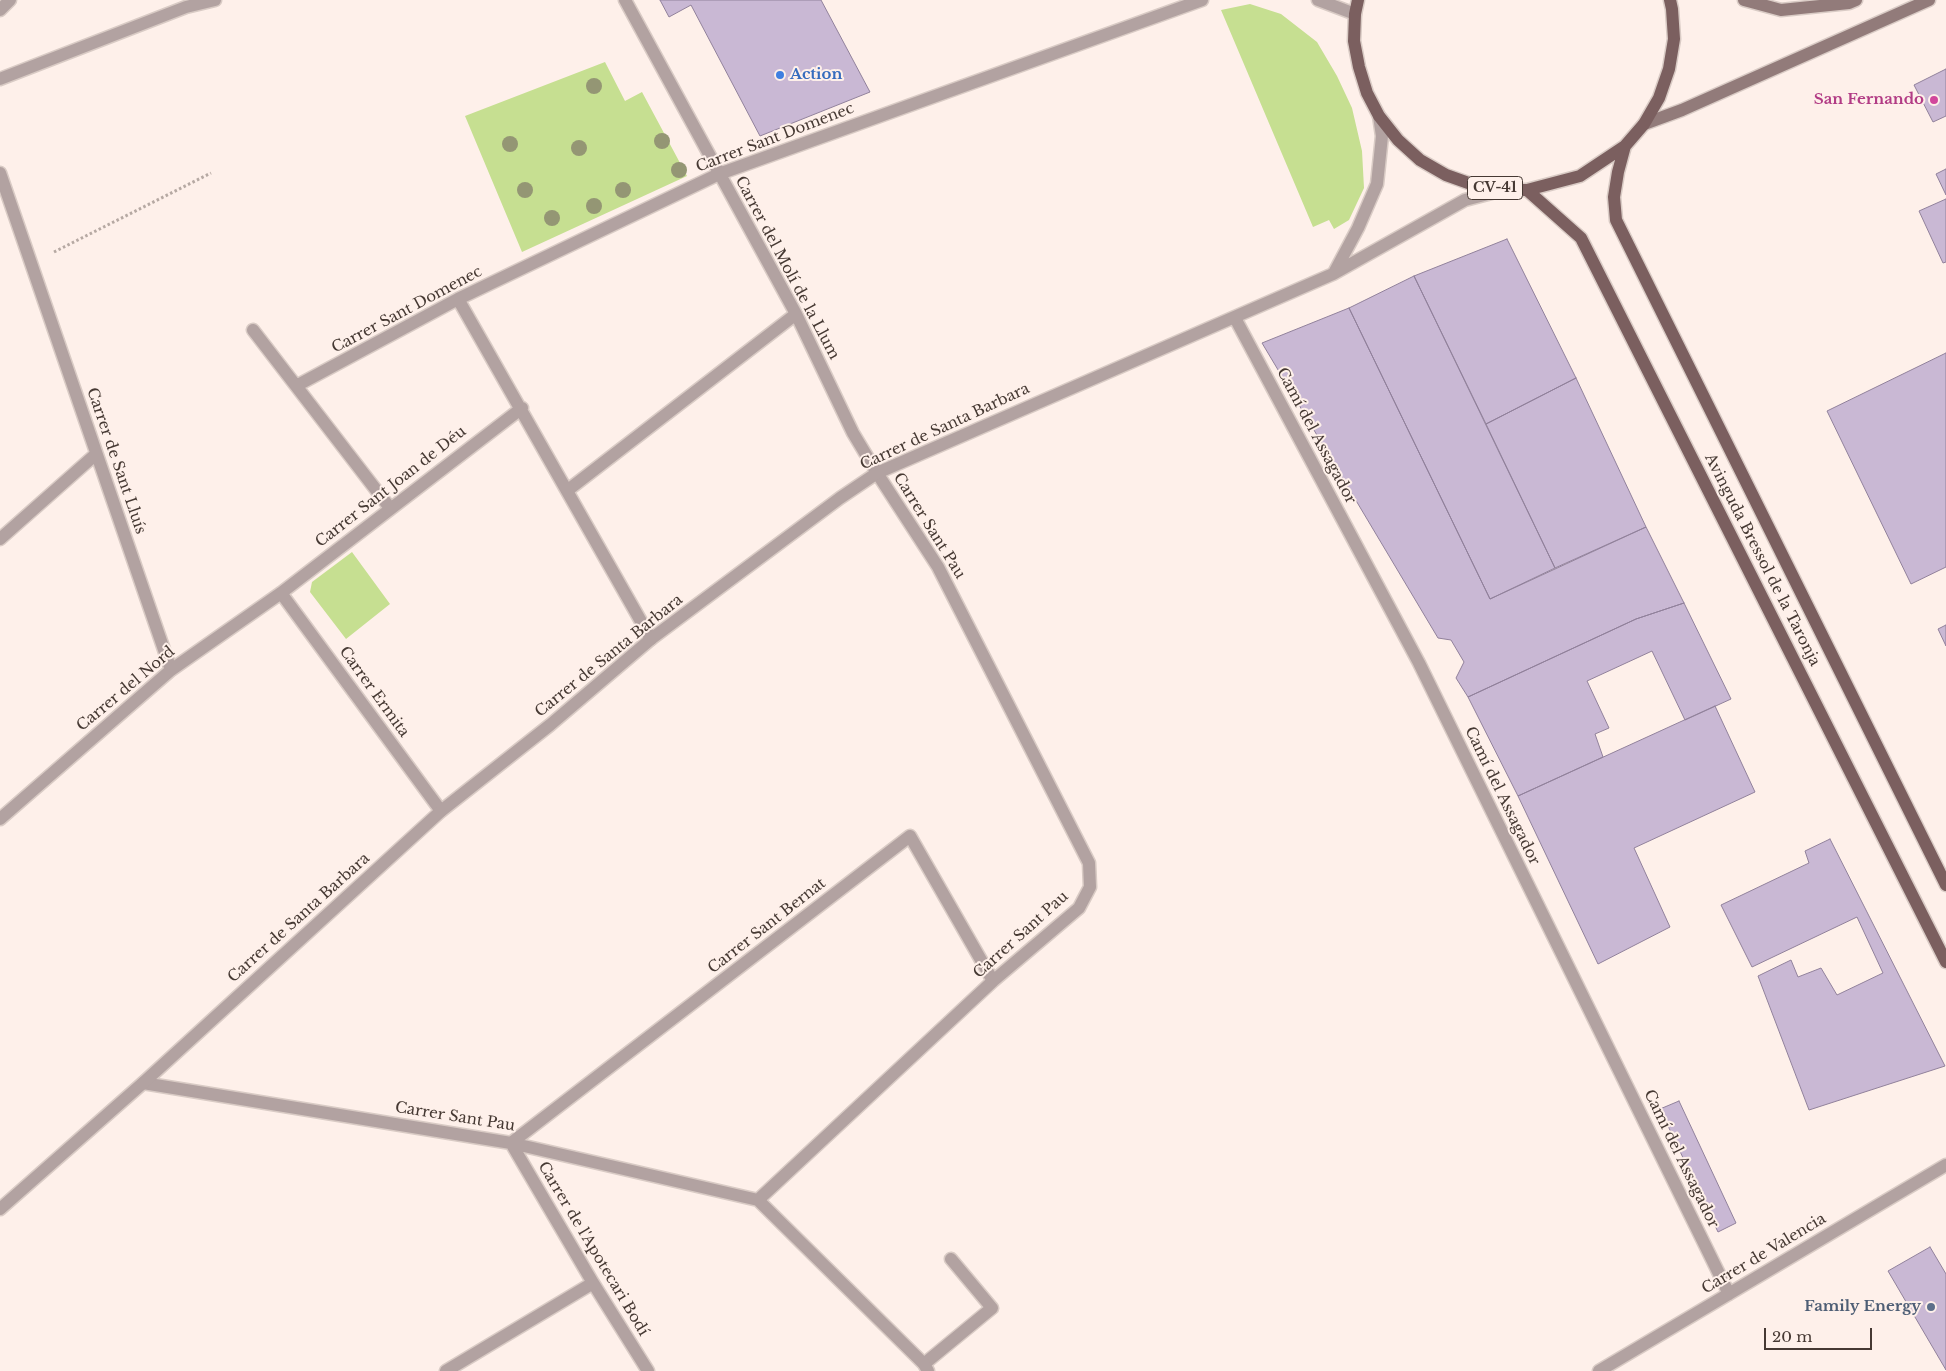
<!DOCTYPE html>
<html>
<head>
<meta charset="utf-8">
<style>
  body { margin:0 }
  #map { position:relative; width:1946px; height:1371px; overflow:hidden; background:#fef0ea; font-family:"Libre Baskerville",serif }
  canvas { display:block }
  .scale { position:absolute; left:1764px; top:1328px; width:108px; height:22px; box-sizing:border-box; border:2px solid #463933; border-top:0; padding-left:6px; font-size:15px; line-height:18px; white-space:nowrap; color:#463933; -webkit-text-stroke:4px #fef0ea; paint-order:stroke }
</style>
</head>
<body>
<div id="map">
<canvas width="1946" height="1371"></canvas>
<div class="scale">20 m</div>
</div>
<script>
const c = document.querySelector('canvas').getContext('2d');
c.lineJoin = 'round';
function fillPath(path, color) { c.fillStyle = color; c.fill(path, 'evenodd'); }
const toPath = rows => new Path2D(rows.map(r => 'M' + r).join(''));
function trace(path, color, width, dash) { c.strokeStyle = color; c.lineWidth = width; c.lineCap = dash ? 'butt' : 'round'; c.setLineDash(dash || []); c.stroke(path); }
function drawText(font, color, halo, rows, align = 'center') {
  c.font = font + ' "Libre Baskerville",serif'; c.lineWidth = 4; c.setLineDash([]); c.textBaseline = 'middle'; c.strokeStyle = halo; c.fillStyle = color; for (const [text, x, y, turn = 0] of rows) {
    c.save(); c.translate(x, y); c.rotate((+turn || 0) * Math.PI / 180); c.textAlign = isNaN(turn) ? turn : align; if (halo) c.strokeText(text, 0, 0); c.fillText(text, 0, 0); c.restore();
  }
}
fillPath(toPath([
  [1250,4,1281,14,1317,42,1337,76,1352,108,1362,151,1364,188,1349,220,1334,229,1329,220,1313,227,1221,10],
  [605,62,625,101,642,92,687,176,522,252,465,116],
  [352,552,390,604,346,639,310,592,312,582]
]), '#c6df91');
const building = toPath([
  [660,0,821,0,870,92,760,136,691,5,669,17,660,0],
  [1946,69,1946,116,1933,122,1914,85,1946,69],
  [1946,169,1946,195,1936,174,1946,169],
  [1946,199,1946,262,1943,263,1919,211,1946,199],
  [1507,239,1576,378,1486,424,1414,276,1507,239],
  [1414,276,1555,568,1490,599,1349,308,1414,276],
  [1349,308,1490,599,1646,527,1684,603,1636,619,1468,697,1456,678,1464,662,1451,640,1438,638,1262,343,1349,308],
  [1946,353,1946,567,1911,584,1827,411,1946,353],
  [1576,378,1646,527,1555,568,1486,424,1576,378],
  [1684,603,1731,699,1685,720,1652,651,1587,681,1609,728,1595,734,1603,757,1518,796,1468,697,1636,619,1684,603],
  [1946,625,1946,646,1938,629,1946,625],
  [1715,706,1755,792,1634,848,1670,927,1598,964,1518,796,1715,706],
  [1830,839,1945,1066,1809,1110,1758,976,1791,960,1798,977,1821,968,1837,995,1883,973,1857,917,1752,967,1721,905,1809,863,1805,851,1830,839],
  [1679,1101,1736,1223,1718,1232,1660,1109,1679,1101],
  [1930,1247,1946,1274,1946,1370,1888,1271,1930,1247]
]);
fillPath(building, '#c9b8d4');
trace(building, '#91819b', 1);
const pedestrian = toPath([
  [924,1364,992,1308,951,1259]
]);
const minor = toPath([
  [625,0,796,314,853,433,877,473,938,567,1089,863,1090,887,1079,908,993,981,758,1200],
  [1318,0,1355,14],
  [0,10,10,0],
  [0,79,186,7,215,0],
  [0,173,171,670],
  [458,299,651,639],
  [1235,318,1419,663,1729,1294],
  [253,330,390,508],
  [296,386,458,299,719,174,1202,0],
  [568,490,796,314],
  [0,539,96,454],
  [281,593,441,811],
  [0,819,171,670,281,593,522,408],
  [143,1083,511,1143,758,1200,924,1364,928,1371],
  [446,1371,593,1283],
  [648,1371,593,1283,511,1143,910,836,993,981],
  [1599,1371,1946,1165]
]);
const tertiary = toPath([
  [1334,273,1358,228,1377,184,1382,136,1379,116],
  [0,1209,143,1083,441,811,550,725,651,639,840,498,877,473,1333,274,1465,200,1503,190]
]);
const secondary = toPath([
  [1744,0,1781,10,1849,3,1856,0],
  [1644,124,1682,110,1929,0]
]);
const primary = toPath([
  [1358,0,1355,14,1354,41,1359,67,1367,93,1379,116,1398,140,1420,160,1446,175,1474,185,1503,190,1527,190,1580,176,1625,146,1644,124,1659,98,1669,69,1674,39,1672,9,1670,0],
  [1625,146,1618,172,1614,197,1616,220,1946,885],
  [1527,190,1581,238,1946,962]
]);
trace(pedestrian, '#d9cbc5', 15);
trace(minor, '#d9cbc5', 15);
trace(tertiary, '#d9cbc5', 15);
trace(secondary, '#d9cbc5', 15);
trace(primary, '#d9cbc5', 15);
trace(toPath([
  [54,252,211,173]
]), '#b6a9a3', 3, [2.5, 2.5]);
trace(pedestrian, '#b2a2a1', 12);
trace(minor, '#b2a2a1', 12);
trace(tertiary, '#b2a2a1', 12);
trace(secondary, '#927b7a', 12);
trace(primary, '#7b5f5f', 12);
c.fillStyle = '#949674';
for (const [x, y] of [
  [594,86],
  [662,141],
  [510,144],
  [579,148],
  [679,170],
  [525,190],
  [623,190],
  [594,206],
  [552,218]
]) { c.beginPath(); c.arc(x, y, 8, 0, 2 * Math.PI); c.fill(); }
for (const [x, y, r, color] of [
  [780,75,5,"#3f7fe0"],
  [1934,100,5,"#d1479c"],
  [1931,1307,5,"#5c6f8a"]
]) { const dot = new Path2D(); dot.arc(x, y, r, 0, 2 * Math.PI); c.fillStyle = color; c.fill(dot); trace(dot, '#fef0ea', 2); }
for (const [x, y, w] of [
  [1495,188,55]
]) { const box = new Path2D(); box.roundRect(x - w / 2, y - 11.5, w, 23, 4); c.fillStyle = '#fef0ea'; c.fill(box); trace(box, '#463933', 1); }
drawText('bold 14px', '#463933', null, [
  ["CV-41",1495,188]
]);
drawText('bold 15px', '#366cbe', '#fef0ea', [
  ["Action",790,75]
], 'left');
drawText('bold 15px', '#b23c85', '#fef0ea', [
  ["San Fernando",1924,100]
], 'right');
drawText('15px', '#463933', '#fef0ea', [
  ["Carrer Sant Domenec",775,138,-21],
  ["Carrer del Molí de la Llum",787,268,62],
  ["Carrer Sant Domenec",407,310,-28],
  ["Carrer de Santa Barbara",945,427,-25],
  ["Camí del Assagador",1316,436,62],
  ["Carrer de Sant Lluís",116,461,71],
  ["Carrer Sant Joan de Déu",391,487,-38],
  ["Carrer Sant Pau",929,526,58],
  ["Avinguda Bressol de la Taronja",1762,560,63],
  ["Carrer de Santa Barbara",609,656,-39],
  ["Carrer del Nord",126,689,-40],
  ["Carrer Ermita",374,692,54],
  ["Camí del Assagador",1502,796,64],
  ["Carrer de Santa Barbara",299,918,-42],
  ["Carrer Sant Bernat",767,926,-38],
  ["Carrer Sant Pau",1021,935,-42],
  ["Carrer Sant Pau",455,1117,9],
  ["Camí del Assagador",1681,1159,64],
  ["Carrer de l'Apotecari Bodí",593,1249,59],
  ["Carrer de Valencia",1764,1254,-31]
]);
drawText('bold 15px', '#4e5e75', '#fef0ea', [
  ["Family Energy",1921,1307]
], 'right');
</script>
</body>
</html>
